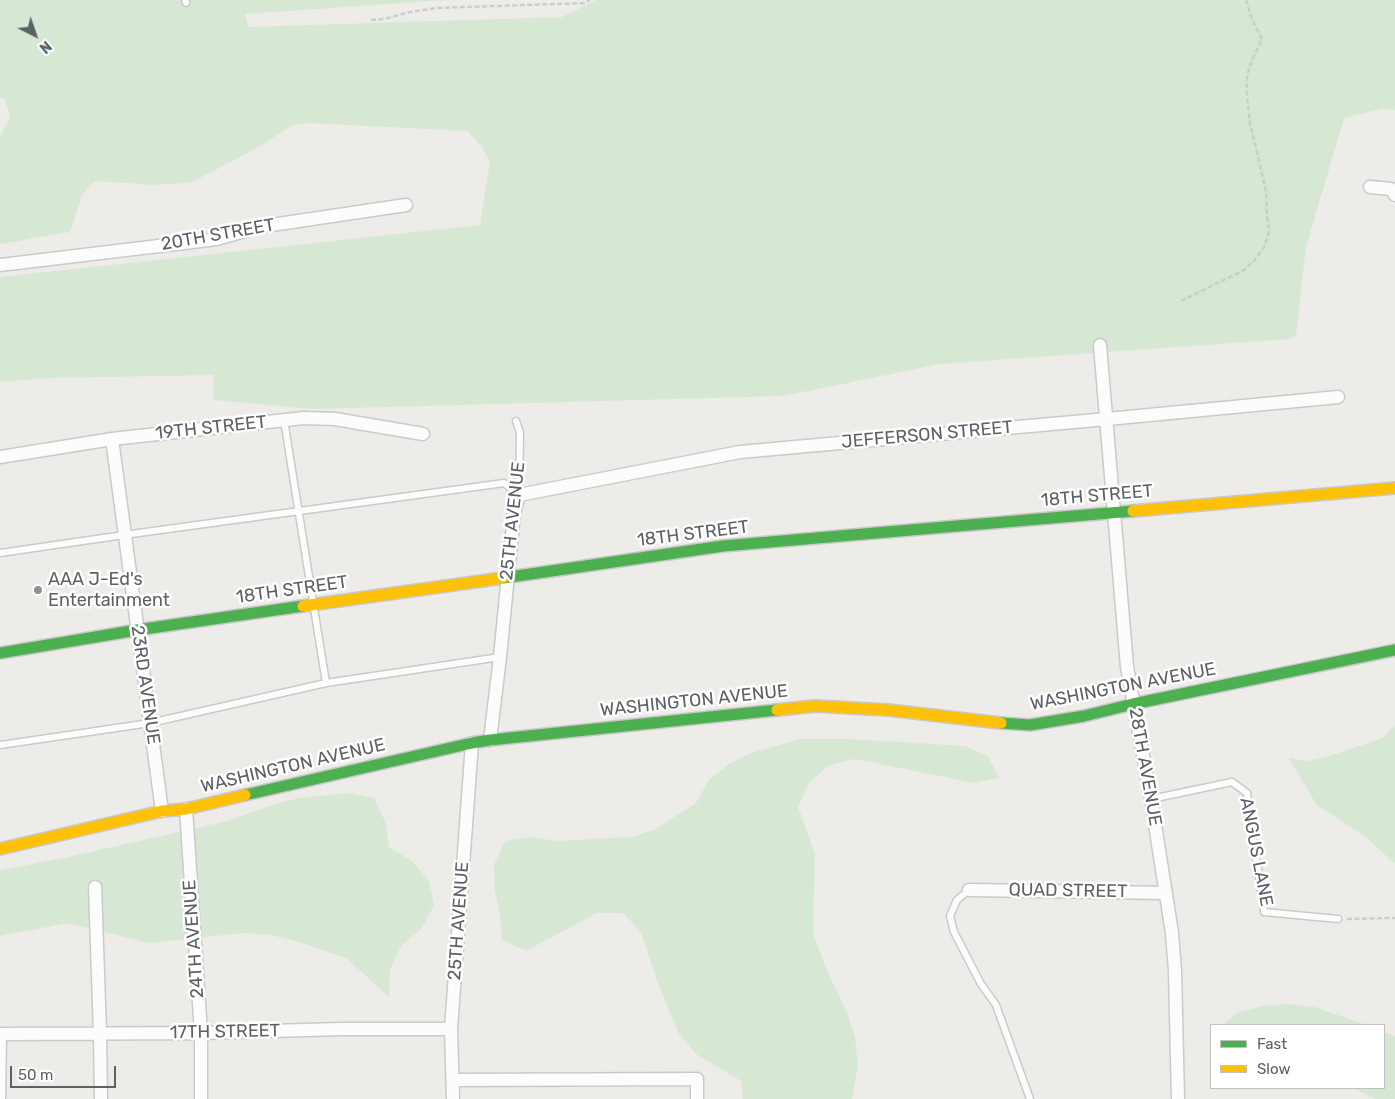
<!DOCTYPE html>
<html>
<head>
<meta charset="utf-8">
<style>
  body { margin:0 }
  #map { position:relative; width:1395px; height:1099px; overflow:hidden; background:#edece8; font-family:Rubik,sans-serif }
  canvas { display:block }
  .legend { position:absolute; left:1210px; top:1024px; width:175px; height:65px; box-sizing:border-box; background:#fff; border:1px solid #bec0c2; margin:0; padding:6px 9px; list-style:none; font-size:15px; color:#5d6166 }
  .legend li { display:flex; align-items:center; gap:10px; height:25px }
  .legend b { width:25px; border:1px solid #bec0c2 }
  .north { position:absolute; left:10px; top:10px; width:50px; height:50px; -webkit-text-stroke:4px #fff; paint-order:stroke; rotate:139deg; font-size:14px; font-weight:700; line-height:20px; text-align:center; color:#5d6166 }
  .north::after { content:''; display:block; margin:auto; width:18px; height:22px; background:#5d6166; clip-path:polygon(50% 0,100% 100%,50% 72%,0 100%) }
  .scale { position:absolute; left:10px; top:1066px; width:106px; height:22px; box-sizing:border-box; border:2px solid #5d6166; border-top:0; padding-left:6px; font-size:15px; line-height:18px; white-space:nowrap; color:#5d6166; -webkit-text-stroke:4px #fff; paint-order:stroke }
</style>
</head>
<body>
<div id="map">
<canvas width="1395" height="1099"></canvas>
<ul class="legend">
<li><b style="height:6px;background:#4caf50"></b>Fast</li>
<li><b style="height:6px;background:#ffc107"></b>Slow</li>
</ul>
<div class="north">N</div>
<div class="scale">50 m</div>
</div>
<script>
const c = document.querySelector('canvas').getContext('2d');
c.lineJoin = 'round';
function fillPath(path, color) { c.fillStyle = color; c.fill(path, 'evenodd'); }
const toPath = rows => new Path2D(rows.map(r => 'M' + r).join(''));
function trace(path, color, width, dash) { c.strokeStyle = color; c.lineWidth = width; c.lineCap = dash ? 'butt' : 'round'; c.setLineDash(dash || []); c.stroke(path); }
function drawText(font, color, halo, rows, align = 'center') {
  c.font = font + ' Rubik,sans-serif'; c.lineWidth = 5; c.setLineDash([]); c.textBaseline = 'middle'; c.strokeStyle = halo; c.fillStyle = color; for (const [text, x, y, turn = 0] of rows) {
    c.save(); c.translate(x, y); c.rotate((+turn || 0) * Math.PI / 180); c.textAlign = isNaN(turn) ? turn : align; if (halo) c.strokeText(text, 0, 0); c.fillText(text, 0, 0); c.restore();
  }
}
fillPath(toPath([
  [0,0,447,0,245,14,248,27,562,17,596,0,1395,0,1395,110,1382,109,1344,118,1306,247,1296,335,1289,339,941,364,783,396,313,409,214,400,213,375,50,378,0,382,0,277,480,225,490,161,481,146,467,131,308,123,291,126,259,147,192,182,155,185,95,181,82,195,70,232,0,244,0,137,10,117,5,99,0,99],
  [1395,725,1395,864,1368,839,1316,804,1289,758,1307,761,1323,758,1383,738],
  [801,739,850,739,965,746,988,756,999,778,974,783,855,759,829,765,809,783,798,807,815,854,813,933,825,966,847,1013,855,1038,858,1064,852,1099,743,1099,741,1081,696,1054,679,1034,658,983,641,932,623,913,597,913,526,951,502,940,500,915,495,890,494,865,505,841,531,837,556,841,631,837,654,830,696,803,709,780,729,764,751,753],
  [350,793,374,798,385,821,389,847,412,861,429,881,434,905,422,928,401,946,390,970,389,997,346,958,296,941,271,935,244,933,149,943,68,923,0,936,0,870,64,858,227,821,275,804,299,798],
  [1288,1004,1314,1007,1367,1025,1223,1025,1238,1012,1263,1006],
  [1384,1032,1395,1036,1395,1099,1376,1099,1354,1089,1343,1088,1384,1088]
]), '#d6e8d4');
const lane = toPath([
  [185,0,186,3],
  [284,420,326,683],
  [516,421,520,432,519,495],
  [0,553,124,535,504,483,519,495],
  [0,745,150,723,326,683,500,657],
  [1151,799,1232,782,1247,793,1264,912,1338,919],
  [969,890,957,900,950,916,954,932,981,984,996,1005,1030,1099],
  [2,1099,3,1034]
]);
const street = toPath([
  [1370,187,1391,189,1395,195],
  [0,265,217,239,258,227,406,205],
  [1100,345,1127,667,1151,799,1172,933,1175,971,1178,1099],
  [112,439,162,811],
  [0,457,112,439,304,418,335,419,423,434],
  [490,740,500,657,514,514,519,495,740,452,1107,419,1338,397],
  [186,809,201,1033,201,1099],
  [95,887,100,1033,101,1099],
  [969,890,1166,893],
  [0,1034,201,1033,340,1029,451,1029],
  [453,1080,697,1079,697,1099],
  [453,1099,451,1029,472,743]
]);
const fast = toPath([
  [503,578,723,546,1133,511],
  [0,653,137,630,303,606],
  [1001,723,1030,725,1084,716,1133,704,1395,650],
  [245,795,472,743,490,740,777,710]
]);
const slow = toPath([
  [1133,511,1395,488],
  [303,606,503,578],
  [777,710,815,706,888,710,1001,723],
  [0,849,162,811,186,809,245,795]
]);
trace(lane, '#c9caca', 9);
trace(street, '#c9caca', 15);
trace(fast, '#c8c8c9', 14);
trace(slow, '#c8c8c9', 14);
trace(toPath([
  [371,20,384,19,410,12,437,8,584,3,590,0],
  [1181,301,1244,270,1254,261,1264,247,1268,236,1269,228,1267,216,1266,191,1250,123,1247,95,1247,75,1253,58,1262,39,1252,19,1246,0],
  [1347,919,1395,918]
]), '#c9cecb', 2.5, [5, 2.5]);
trace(lane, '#fcfcfc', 6);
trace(street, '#fcfcfc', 12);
trace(fast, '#4caf50', 11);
trace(slow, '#ffc107', 11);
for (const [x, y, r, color] of [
  [38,590,5,"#8f9294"]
]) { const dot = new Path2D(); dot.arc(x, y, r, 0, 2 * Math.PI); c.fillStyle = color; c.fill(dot); trace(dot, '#fff', 2); }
drawText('18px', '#5d6166', '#fff', [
  ["20TH STREET",218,235,-10],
  ["19TH STREET",211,428,-6],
  ["JEFFERSON STREET",927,435,-5],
  ["18TH STREET",1097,496,-5],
  ["25TH AVENUE",513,521,-84],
  ["18TH STREET",693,534,-7],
  ["18TH STREET",292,590,-8],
  ["23RD AVENUE",145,685,82],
  ["WASHINGTON AVENUE",1123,687,-11],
  ["WASHINGTON AVENUE",694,701,-6],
  ["WASHINGTON AVENUE",293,766,-13],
  ["28TH AVENUE",1145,767,80],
  ["ANGUS LANE",1256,852,79],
  ["QUAD STREET",1068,891,1],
  ["25TH AVENUE",459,921,-86],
  ["24TH AVENUE",194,939,-94],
  ["17TH STREET",225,1032,-1]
]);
drawText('18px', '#5d6166', '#fff', [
  ["AAA J-Ed's",48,580],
  ["Entertainment",48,601]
], 'left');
</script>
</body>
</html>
